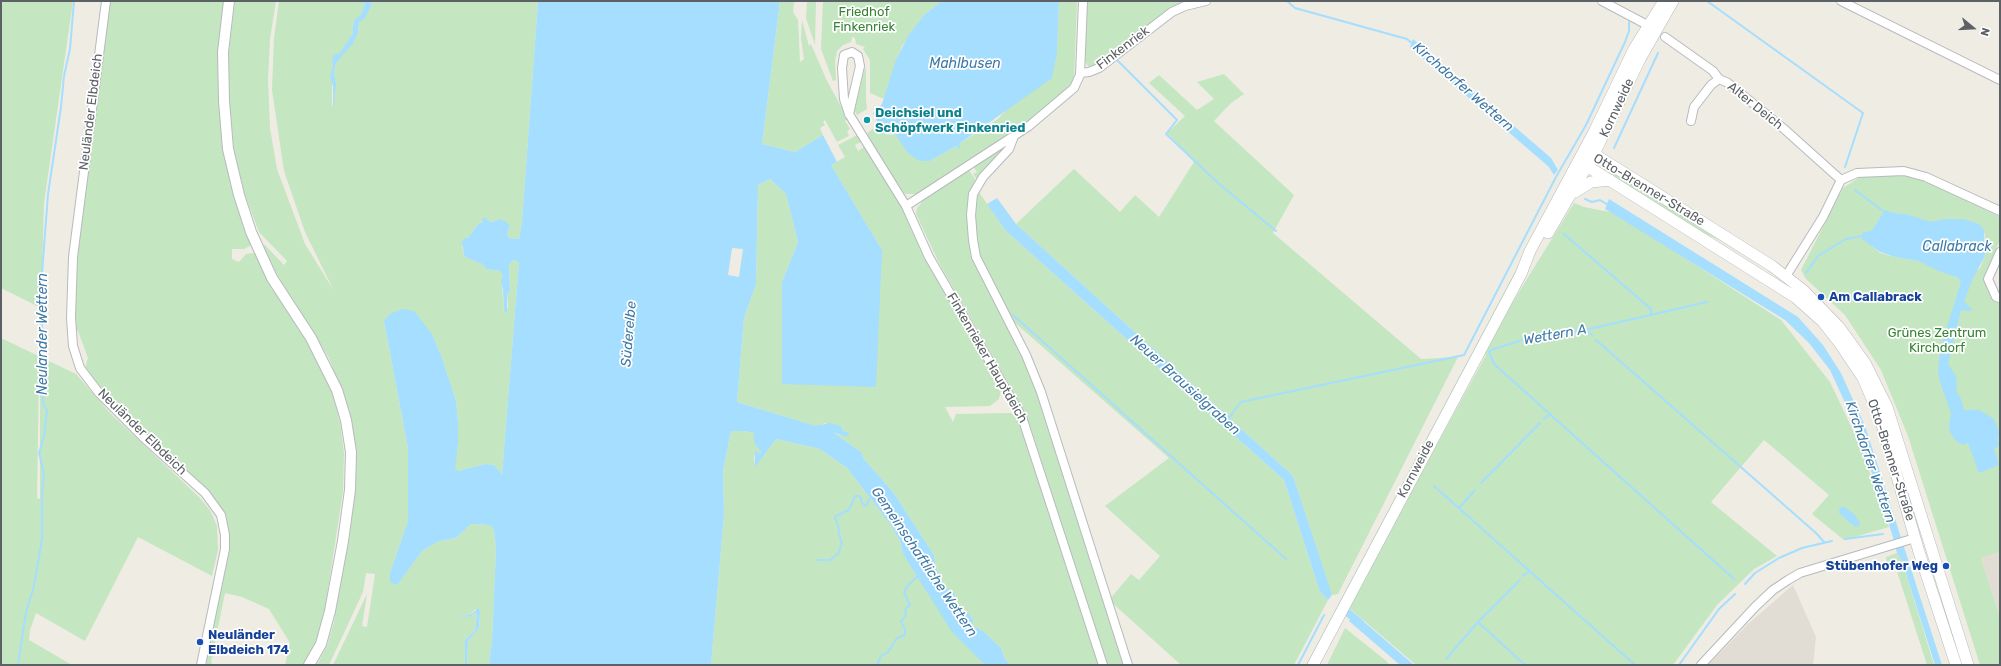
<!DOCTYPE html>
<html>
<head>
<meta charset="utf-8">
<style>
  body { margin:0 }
  #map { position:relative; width:2001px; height:666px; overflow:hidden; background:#efece4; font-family:Rubik,sans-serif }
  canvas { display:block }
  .frame { position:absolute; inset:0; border:2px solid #5c6165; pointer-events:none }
  .north { position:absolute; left:1953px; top:8px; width:40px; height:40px; -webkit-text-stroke:3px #fff; paint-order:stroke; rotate:108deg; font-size:11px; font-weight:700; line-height:16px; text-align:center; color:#5c6165 }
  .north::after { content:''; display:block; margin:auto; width:14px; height:18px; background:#5c6165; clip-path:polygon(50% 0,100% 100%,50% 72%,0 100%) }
</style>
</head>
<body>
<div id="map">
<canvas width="2001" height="666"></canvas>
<div class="frame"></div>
<div class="north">N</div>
</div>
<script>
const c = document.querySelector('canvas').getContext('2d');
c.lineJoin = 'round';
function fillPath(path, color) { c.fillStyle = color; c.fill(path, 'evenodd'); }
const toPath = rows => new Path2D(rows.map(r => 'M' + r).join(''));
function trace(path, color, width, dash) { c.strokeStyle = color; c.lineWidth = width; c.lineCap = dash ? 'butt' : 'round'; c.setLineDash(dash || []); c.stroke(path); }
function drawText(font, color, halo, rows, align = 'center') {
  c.font = font + ' Rubik,sans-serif'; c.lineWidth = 3.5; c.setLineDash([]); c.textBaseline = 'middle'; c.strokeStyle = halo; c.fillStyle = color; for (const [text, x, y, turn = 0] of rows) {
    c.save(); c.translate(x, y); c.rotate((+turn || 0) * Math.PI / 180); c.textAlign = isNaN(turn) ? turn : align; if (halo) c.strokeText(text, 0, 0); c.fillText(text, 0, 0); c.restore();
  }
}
fillPath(toPath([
  [2000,552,2000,618,1981,558],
  [1793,585,1816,637,1813,665,1708,665,1748,624]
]), '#e1ddd5');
fillPath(toPath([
  [1,1,73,1,44,203,41,308,1,288],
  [108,1,226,1,219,91,251,242,250,246,244,249,232,249,232,259,239,262,246,254,254,253,257,256,310,345,332,392,340,422,344,453,343,491,325,609,317,642,304,665,285,665,290,643,269,609,242,597,225,593,211,662,213,665,207,665,207,657,228,539,228,527,221,509,209,491,142,430,99,388,85,368,88,358,78,331,74,329,76,264],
  [235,1,276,1,270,39,268,79,270,128,277,169,305,244,334,291,305,232,284,171,272,90,274,38,279,1,358,1,365,4,361,16,355,19,353,26,353,33,332,70,332,108,335,93,334,73,336,63,358,33,359,22,372,4,371,1,538,1,522,222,519,239,509,238,507,234,510,226,501,219,492,222,487,220,478,224,462,247,464,255,467,258,482,264,486,269,500,271,504,275,502,286,504,311,508,307,507,295,510,291,509,265,513,260,519,262,502,474,494,465,485,464,458,471,454,469,458,444,458,422,456,401,442,358,432,334,384,321,408,448,408,521,390,573,397,584,422,551,439,541,456,538,471,524,490,525,494,530,496,549,492,640,489,665,467,665,468,641,479,628,480,612,475,609,470,615,460,616,471,617,475,612,477,613,475,630,465,640,465,665,333,665,367,594,362,626,367,627,375,574,366,573,363,592,329,665,317,665,327,646,334,622,352,503,343,395,329,358,279,278,263,246,265,245,284,265,287,261,259,232,245,195,234,150,229,99,229,51],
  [780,1,816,1,815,45,806,18,807,2,794,2,793,12,798,20,800,62,804,59,801,38,802,20,809,46,811,44,827,81,848,119,845,121,850,129,847,131,849,136,837,142,825,120,823,122,825,125,820,128,823,135,795,152,762,144],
  [823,1,942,1,924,15,902,46,884,99,870,93,870,60,863,49,865,47,856,44,855,38,852,37,851,42,843,45,837,51,835,61,836,80,833,81,821,49],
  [1059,1,1077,1,1074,80,1069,87,1033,119,918,194,905,194,884,164,867,133,880,124,879,122,884,121,887,126,883,132,884,134,896,135,930,161,956,146,958,149,959,144,998,119,1057,52],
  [1086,1,1193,1,1092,68,1088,66,1084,60],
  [865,68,866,69,866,100,867,109,857,115,854,110],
  [1224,74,1244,94,1231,103,1214,121,1294,195,1273,233,1421,359,1458,357,1338,594,1332,595,1327,584,1293,476,1016,224,1074,169,1120,212,1135,195,1159,217,1194,162,1167,133,1185,116,1149,83,1159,75,1197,110,1214,99,1197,82],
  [857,135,861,142,855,145,858,151,864,147,892,188,1001,389,999,399,990,406,945,407,953,422,956,414,1010,413,1018,416,1100,665,1010,665,1004,657,1001,648,983,631,973,626,973,619,968,613,963,615,958,607,954,592,946,589,936,568,934,555,893,492,863,458,862,453,833,432,840,435,847,432,824,423,821,426,816,426,737,402,744,318,756,284,758,185,770,179,786,194,798,242,782,282,882,250,831,165,845,157,838,145],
  [1004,147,1005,147,978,181,973,174,977,172,973,166],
  [1604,164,1760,265,1719,240,1699,231,1601,170],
  [968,169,977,182,969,233,1025,361,1046,416,1057,457,1125,665,1107,665,1030,426,1013,395,1011,388,940,265,916,214,917,208,922,202,921,200],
  [1569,172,1308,665,1306,665,1551,204],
  [1902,174,1924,179,2000,217,2000,240,1983,279,1994,301,2000,303,2000,552,1981,558,2000,618,2000,665,1980,665,1908,436,1881,370,1845,315,1806,279,1801,270,1843,188,1860,177],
  [1889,213,1906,214,1931,223,1985,233,1985,256,1980,268,1961,282,1957,277,1918,261,1895,257,1880,253,1865,240,1867,232,1872,230,1882,215],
  [976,188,1006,231,1284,480,1320,592,1328,600,1294,665,1181,665,1109,600,1131,574,1139,580,1160,556,1105,506,1169,458,1005,314,973,240],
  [1574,203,1584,207,1615,213,1781,320,1830,382,1860,445,1889,527,1844,540,1812,514,1829,495,1764,440,1711,502,1777,556,1754,569,1717,605,1673,665,1416,665,1348,607,1486,355,1484,353,1506,313],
  [1,338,76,374,110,413,199,497,210,510,217,526,218,550,212,576,138,537,85,641,36,613,30,630,29,640,72,665,1,665],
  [39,373,40,396,40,499,37,498],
  [737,430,754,433,754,440,761,452,761,454,756,452,754,457,755,466,776,439,820,449,847,468,891,525,900,541,903,554,918,577,974,653,985,665,711,665,724,515,723,471,731,431],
  [1897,553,1902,561,1934,665,1927,665,1894,562,1887,564,1886,557],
  [1345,628,1385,660,1390,665,1327,665]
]), '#c4e6c1');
fillPath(toPath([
  [358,1,371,1,372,4,365,18,359,22,358,33,353,43,336,63,334,73,336,83,333,112,333,87,330,76,333,67,332,59,334,55,340,53,353,33,353,26,355,19,361,15,365,4],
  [538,1,780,1,762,144,795,152,823,135,837,162,831,165,882,250,876,387,782,384,782,282,798,242,786,194,770,179,758,185,756,284,744,318,737,402,816,426,830,423,841,426,842,430,849,433,848,436,844,436,833,432,862,453,863,458,893,492,934,555,936,568,946,589,954,592,958,607,963,615,968,613,973,619,973,626,983,631,1001,648,1004,657,1010,665,985,665,952,632,903,554,900,541,891,525,847,468,820,449,776,439,755,467,755,451,761,454,761,452,754,442,754,433,744,431,731,431,723,471,724,515,711,665,489,665,492,640,496,549,494,530,490,525,471,524,456,538,439,541,422,551,397,585,390,582,390,573,408,521,408,448,384,321,390,314,402,309,414,311,432,334,442,358,456,401,458,422,458,444,455,469,458,471,485,464,494,465,502,474,519,262,513,260,509,265,510,291,507,295,507,313,504,311,503,290,501,281,503,275,500,271,486,269,482,264,467,258,464,255,462,242,464,238,468,238,478,224,483,222,482,219,485,217,487,220,492,222,501,219,506,222,510,226,507,234,509,238,519,239,522,222],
  [942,1,1059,1,1057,52,1052,78,959,144,960,148,958,149,956,146,930,161,922,161,916,159,907,152,896,135,888,133,884,134,883,132,887,126,883,121,878,123,873,113,882,104,896,60,908,36,924,15],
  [1413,39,1551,158,1558,170,1554,175,1549,167,1410,47],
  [997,198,1016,224,1293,476,1332,595,1328,600,1320,592,1284,480,1006,231,987,204],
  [1609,199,1798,317,1823,345,1841,373,1865,426,1942,665,1935,665,1902,561,1897,553,1892,534,1858,431,1830,370,1809,343,1785,320,1605,209],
  [1885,210,1893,213,1906,214,1931,222,1945,219,1963,219,1979,224,1984,230,1985,256,1972,280,1964,302,1972,309,1971,311,1961,310,1948,364,1956,376,1957,387,1956,391,1961,399,1964,410,1979,410,1994,419,2000,434,2000,437,1997,438,2000,446,1994,448,1999,465,1979,473,1968,443,1963,445,1957,442,1950,432,1949,425,1951,413,1941,385,1938,373,1939,360,1945,330,1948,324,1961,282,1957,277,1941,272,1918,261,1895,257,1880,252,1862,239,1862,233,1872,230],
  [1840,507,1844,507,1853,513,1860,523,1859,526,1855,527,1848,521,1839,513],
  [478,608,480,612,479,628,468,641,467,665,465,665,465,640,475,630,477,613,475,612,471,617,457,616,470,615],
  [1355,614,1414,665,1400,665,1349,621]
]), '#a5defe');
fillPath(toPath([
  [732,248,743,249,739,277,728,275]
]), '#efece4');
trace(toPath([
  [1287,1,1295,8,1407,39,1413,44],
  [1707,1,1863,113,1845,167],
  [1118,61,1177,120,1166,134,1218,183,1276,231],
  [1614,148,1658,53],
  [1855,190,1883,211],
  [1585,199,1592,202,1600,200,1608,205],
  [1564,234,1651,309,1651,315],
  [1806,273,1818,256,1846,239,1862,236],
  [1707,302,1585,330,1525,339,1491,350,1489,352,1494,364,1734,579],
  [1013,315,1286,559],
  [1585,330,1592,335],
  [1596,340,1816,533,1824,542],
  [1228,419,1241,402,1464,355,1556,177,1586,125,1625,42,1629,31,1629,22],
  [1544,419,1549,415],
  [1481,483,1540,423],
  [1434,486,1635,665],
  [1459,508,1475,490],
  [1845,539,1883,534],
  [816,560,830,560,838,554,842,544,839,534,838,524,835,519,836,516,849,510,855,496,860,496,862,503,866,506,871,496],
  [1523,576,1529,571],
  [1745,584,1755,573,1779,558,1802,548,1832,541],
  [1478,622,1525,665],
  [1446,659,1478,622,1520,580],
  [18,665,26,612,34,586,42,539,42,493,44,474,39,453,44,436,47,411,43,403,40,345,42,327,40,300,48,194,61,107,64,76,70,49,74,1],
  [877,665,881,656,888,652,897,638,903,636,905,634,905,629,901,622,906,615,905,609,910,605,904,592,908,585,918,576],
  [1298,665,1324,615],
  [1679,665,1719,609,1735,594]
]), '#a5defe', 2);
trace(toPath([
  [1347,612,1360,623]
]), '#a5defe', 8);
const minor = toPath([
  [106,1,73,257,71,318,73,346,80,368,99,393,144,438,205,493,221,515,225,535,225,549,201,665],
  [1602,1,1653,28],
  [1841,1,2000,80],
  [1665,37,1713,71,1719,79,1728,83,1783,128,1841,180],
  [1080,73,1089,72,1099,68,1172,12,1185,6,1206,1],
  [849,114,860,66,858,56,852,52,844,55,842,68,844,99,849,114,906,206,929,257,1022,417,1103,665],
  [1691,121,1694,107,1711,85,1719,79],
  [1014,136,1009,149,983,177,973,194,971,215,973,240,976,257,1026,355,1041,392,1128,665],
  [1841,180,1857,173,1904,171,1926,177,2000,211],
  [906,206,1029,126,1074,88,1080,75,1083,1],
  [2000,252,1988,279,1996,297,2000,298],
  [1786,276,1823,217,1841,180],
  [1701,665,1755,607,1773,590,1788,580,1800,573,1915,538]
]);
const tertiary = toPath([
  [229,1,223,52,224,101,228,149,239,195,251,232,272,278,311,338,337,390,346,420,351,452,350,490,343,541,330,611,321,644,309,665]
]);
const secondary = toPath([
  [1582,155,1594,154,1772,266,1803,290,1839,327,1865,363,1887,407,1968,665],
  [1582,155,1587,166,1795,297,1823,322,1838,341,1863,378,1880,418,1919,552,1956,665],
  [1575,192,1591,182,1610,180],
  [1548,233,1594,154,1640,59,1673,1],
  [1313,665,1521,274,1530,251,1595,130,1634,49,1664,1]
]);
trace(minor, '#b7babe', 10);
trace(tertiary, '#b7babe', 12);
trace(secondary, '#b6babe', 12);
trace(minor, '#fff', 8);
trace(tertiary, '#fff', 10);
trace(secondary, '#fff', 11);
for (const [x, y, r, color] of [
  [867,120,4,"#0f9aa8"],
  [1821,297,4,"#1a4fb4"],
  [1946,566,4,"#1a4fb4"],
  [200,642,4,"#1a4fb4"]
]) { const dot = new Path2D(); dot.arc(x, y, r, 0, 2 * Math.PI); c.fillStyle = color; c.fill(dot); trace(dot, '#fff', 1.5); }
drawText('13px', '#378335', '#fff', [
  ["Friedhof",864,12],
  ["Finkenriek",864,27],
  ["Grünes Zentrum",1937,333],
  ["Kirchdorf",1937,348]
]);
drawText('13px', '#5c6165', '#fff', [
  ["Finkenriek",1123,48,-37],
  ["Alter Deich",1755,106,39],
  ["Kornweide",1617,108,-65],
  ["Neuländer Elbdeich",91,112,-83],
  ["Otto-Brenner-Straße",1649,190,31],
  ["Finkenrieker Hauptdeich",987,358,60],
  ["Neuländer Elbdeich",142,432,44],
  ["Otto-Brenner-Straße",1891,460,72],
  ["Kornweide",1416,469,-62]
]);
drawText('bold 13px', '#0d838f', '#fff', [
  ["Deichsiel und",875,113],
  ["Schöpfwerk Finkenried",875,128]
], 'left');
drawText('bold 13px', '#164399', '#fff', [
  ["Am Callabrack",1829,297],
  ["Stübenhofer Weg",1938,566,"right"],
  ["Neuländer",208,635],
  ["Elbdeich 174",208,650]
], 'left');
drawText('italic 14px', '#3f7aa7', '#fff', [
  ["Mahlbusen",965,64],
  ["Kirchdorfer Wettern",1463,87,41],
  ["Callabrack",1957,247],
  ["Neulander Wettern",43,334,-90],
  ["Süderelbe",629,334,-85],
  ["Wettern A",1555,335,-10],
  ["Neuer Brausielgraben",1185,385,42],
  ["Kirchdorfer Wettern",1870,462,71],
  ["Gemeinschaftliche Wettern",924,562,56]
]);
</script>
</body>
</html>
